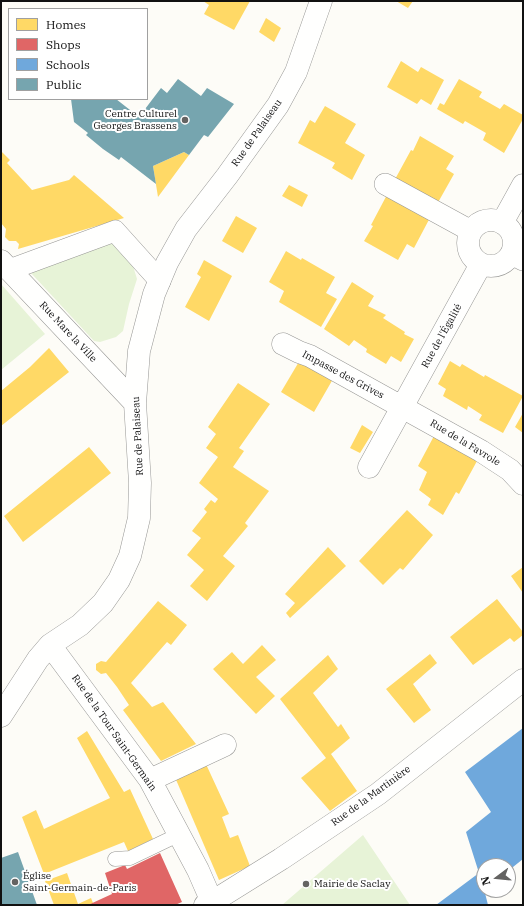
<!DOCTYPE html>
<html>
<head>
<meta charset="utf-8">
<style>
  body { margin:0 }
  #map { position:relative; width:524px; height:906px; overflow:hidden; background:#fdfcf7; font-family:"IBM Plex Serif",serif }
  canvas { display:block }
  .frame { position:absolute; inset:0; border:2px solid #111; pointer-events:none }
  .legend { position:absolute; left:8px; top:8px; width:140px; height:92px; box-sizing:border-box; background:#fff; border:1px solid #a0a0a0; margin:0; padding:5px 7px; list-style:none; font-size:12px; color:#111 }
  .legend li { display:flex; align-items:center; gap:8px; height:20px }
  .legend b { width:20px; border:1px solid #a0a0a0 }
  .north { position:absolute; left:476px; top:858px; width:40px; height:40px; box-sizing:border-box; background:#fff; border:1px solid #a0a0a0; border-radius:50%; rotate:254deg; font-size:11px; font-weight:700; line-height:16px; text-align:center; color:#111 }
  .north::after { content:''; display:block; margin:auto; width:14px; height:18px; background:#646362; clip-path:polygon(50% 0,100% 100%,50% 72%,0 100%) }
</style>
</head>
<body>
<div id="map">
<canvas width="524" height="906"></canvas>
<div class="frame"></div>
<ul class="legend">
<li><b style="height:11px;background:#ffd966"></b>Homes</li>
<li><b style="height:11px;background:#e06666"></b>Shops</li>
<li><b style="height:11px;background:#6fa8dc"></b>Schools</li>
<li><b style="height:11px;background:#76a5af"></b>Public</li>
</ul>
<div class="north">N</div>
</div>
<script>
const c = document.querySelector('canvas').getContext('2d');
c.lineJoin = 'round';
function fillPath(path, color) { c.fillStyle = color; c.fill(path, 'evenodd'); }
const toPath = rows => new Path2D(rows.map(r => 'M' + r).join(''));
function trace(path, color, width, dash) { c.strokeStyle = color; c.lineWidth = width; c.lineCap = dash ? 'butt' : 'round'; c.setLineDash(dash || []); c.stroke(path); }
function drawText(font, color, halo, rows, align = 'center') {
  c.font = font + ' "IBM Plex Serif",serif'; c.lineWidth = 4; c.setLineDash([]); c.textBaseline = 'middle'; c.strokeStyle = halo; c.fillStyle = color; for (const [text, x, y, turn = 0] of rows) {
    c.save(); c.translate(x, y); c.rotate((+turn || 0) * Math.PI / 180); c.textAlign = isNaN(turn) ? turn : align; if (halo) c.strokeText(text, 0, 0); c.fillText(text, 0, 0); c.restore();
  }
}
fillPath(toPath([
  [110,239,133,266,137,279,129,304,123,331,116,337,100,342,94,341,31,273],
  [1,284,45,334,1,370],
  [363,835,410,905,282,905]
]), '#e7f3d7');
fillPath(toPath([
  [203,1,250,1,234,30,204,14,209,5],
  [396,1,413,1,408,8],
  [266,18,281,28,274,42,259,32],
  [401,61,418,72,421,67,444,80,431,105,421,99,417,104,387,87],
  [459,79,482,92,479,97,500,109,504,104,523,115,523,119,504,153,483,140,486,133,465,121,463,124,437,109,440,103,444,105],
  [325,106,356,124,345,143,365,155,352,180,332,168,335,163,298,143,310,120,315,123],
  [420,136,454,156,446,169,454,174,436,206,393,183,411,150,413,151],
  [1,151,10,160,7,163,32,190,69,180,74,175,124,218,18,249,19,244,16,241,9,241,5,237,6,229,1,223],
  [184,152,189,155,158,197,153,166],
  [289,185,308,195,302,207,282,196],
  [389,191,432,214,414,248,407,244,398,260,364,241,373,226,371,225],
  [236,216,257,228,243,253,222,241],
  [286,251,301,260,302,258,335,277,326,293,337,299,321,327,279,302,284,291,269,282],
  [204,260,232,276,209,321,185,307,201,277,197,274],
  [352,282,374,296,368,306,386,315,383,318,405,332,404,334,414,339,401,362,391,356,386,364,366,352,367,349,354,340,349,346,324,329],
  [49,348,69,372,1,426,1,391,30,367],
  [300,360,333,379,314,412,281,392],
  [450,361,460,367,462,364,484,377,485,375,523,396,503,433,479,420,482,415,468,406,467,410,443,396,446,389,438,384],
  [238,383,270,404,239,448,244,451,233,467,269,491,245,523,248,526,223,556,235,566,207,601,190,586,204,570,187,555,201,538,192,531,207,512,204,509,211,500,215,503,218,499,199,483,218,457,206,448,216,434,208,427],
  [523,413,523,433,515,427],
  [362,425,373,432,360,453,350,448],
  [434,436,477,461,459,494,456,492,443,515,428,505,431,499,419,490,427,472,418,466],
  [89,447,111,473,23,542,4,516],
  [407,510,433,535,403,570,400,568,383,585,359,561],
  [328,547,346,566,290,618,286,613,295,603,285,594],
  [523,567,523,593,511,576],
  [497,599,523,632,523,635,514,642,510,638,473,665,450,637],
  [158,601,187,625,171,645,167,642,131,683,152,707,163,702,196,744,161,761,123,710,129,705,117,687,106,673,101,674,96,670,96,664,101,661,106,662],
  [262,645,276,660,256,677,275,696,256,714,213,669,232,652,243,664],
  [430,654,437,663,413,684,431,710,414,723,386,689],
  [328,655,338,669,313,693,338,727,341,724,350,738,331,754,357,791,330,811,301,778,326,758,280,699],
  [87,731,124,792,130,789,153,839,128,851,124,842,44,874,22,817,36,810,44,829,110,798,77,738],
  [205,762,229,814,222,817,230,838,238,835,250,866,219,880,174,775],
  [67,873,78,904,91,898,93,903,88,905,54,905,45,881]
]), '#ffd966');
fillPath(toPath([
  [160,853,182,902,175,905,88,905,112,894,105,873,125,865,127,869]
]), '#e06666');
fillPath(toPath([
  [523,728,523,859,508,871,508,866,484,866,484,889,488,905,436,905,479,873,466,832,491,812,465,772]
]), '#6fa8dc');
fillPath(toPath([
  [178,79,201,96,207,88,234,104,208,137,204,135,189,155,184,152,153,166,156,184,121,157,119,160,103,149,86,135,88,133,74,122,71,99,116,99,139,117,161,88,167,93],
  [18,852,37,905,1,905,1,858]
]), '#76a5af');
const service = toPath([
  [115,859,130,858,178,835]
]);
const pedestrian = toPath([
  [385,184,471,231],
  [512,254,523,260],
  [9,270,115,231,160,281]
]);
const minor = toPath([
  '468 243a23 23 0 1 1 46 0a23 23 0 1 1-46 0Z',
  [502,223,523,185],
  [1,261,135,403],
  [283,344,299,352,310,356,481,451,510,470,523,484],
  [369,467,481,264],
  [50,645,150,780,198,870,212,902],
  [1,716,38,659,50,645,80,625,103,603,119,580,130,556,139,518,140,483,135,403,139,351,154,294,167,263,186,229,227,176,278,105,296,72,321,1],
  [150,780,225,745],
  [205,905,212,902,281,859,378,794,523,680]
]);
trace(service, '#979795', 15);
trace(pedestrian, '#979795', 22);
trace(minor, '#979795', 23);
trace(service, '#fffffe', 14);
trace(pedestrian, '#fffffe', 21);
trace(minor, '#fffffe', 22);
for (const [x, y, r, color] of [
  [185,120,4,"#646362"],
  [15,882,4,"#646362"],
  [306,884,4,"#646362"]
]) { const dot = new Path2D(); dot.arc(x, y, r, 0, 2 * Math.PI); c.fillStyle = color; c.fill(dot); trace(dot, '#fff', 1.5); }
drawText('10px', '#111', '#fff', [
  ["Centre Culturel",177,114,"right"],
  ["Georges Brassens",177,126,"right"],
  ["Église",23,876],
  ["Saint-Germain-de-Paris",23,888],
  ["Mairie de Saclay",314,884]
], 'left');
drawText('10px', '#111', '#fff', [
  ["Rue de Palaiseau",257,133,-55],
  ["Rue Mare la Ville",68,332,47],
  ["Rue de l'Égalité",442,336,-61],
  ["Impasse des Grives",343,375,28],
  ["Rue de Palaiseau",138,436,-93],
  ["Rue de la Favrole",465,443,31],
  ["Rue de la Tour Saint-Germain",114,733,55],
  ["Rue de la Martinière",371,796,-36]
]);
</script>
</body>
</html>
